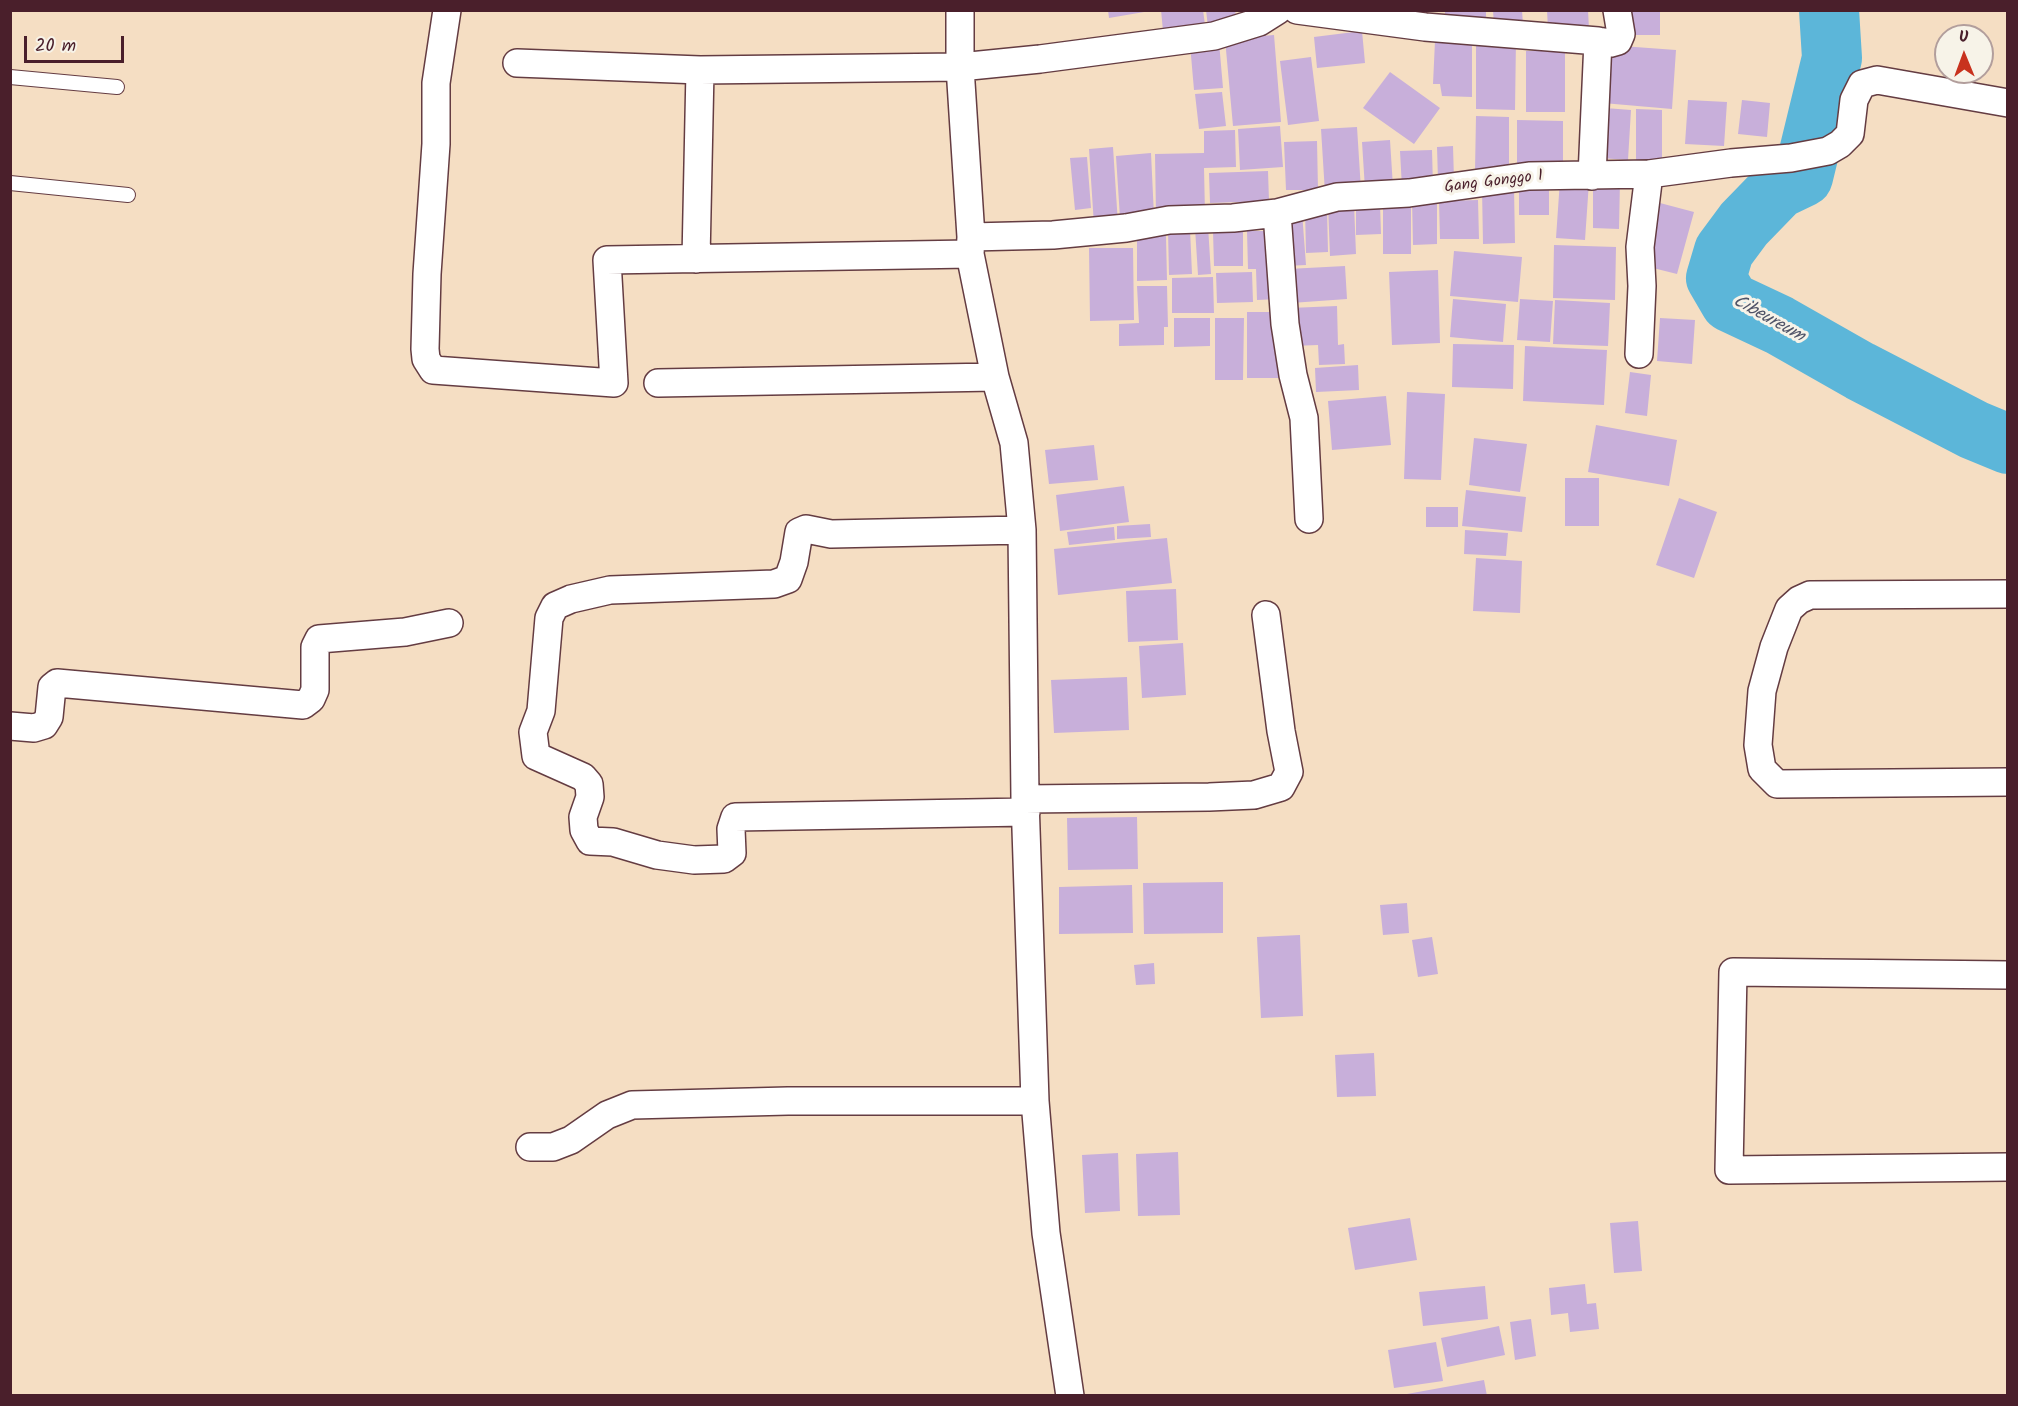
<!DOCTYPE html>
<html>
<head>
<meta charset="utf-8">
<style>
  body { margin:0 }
  #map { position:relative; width:2018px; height:1406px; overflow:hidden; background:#f5dec3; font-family:Kalam,sans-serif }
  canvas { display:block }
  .frame { position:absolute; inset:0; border:12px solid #4a1f2b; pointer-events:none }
  .north { position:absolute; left:1934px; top:24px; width:60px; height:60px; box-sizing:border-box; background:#f7f3e8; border:2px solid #b29e9c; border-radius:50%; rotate:359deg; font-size:16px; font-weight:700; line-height:24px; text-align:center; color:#4a1f2b }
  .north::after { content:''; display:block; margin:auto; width:21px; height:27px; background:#c8321e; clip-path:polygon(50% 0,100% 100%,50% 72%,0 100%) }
  .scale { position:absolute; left:24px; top:36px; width:100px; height:27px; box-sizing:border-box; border:3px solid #4a1f2b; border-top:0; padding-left:8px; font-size:18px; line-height:21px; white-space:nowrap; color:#4a1f2b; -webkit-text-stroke:4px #f7f3e8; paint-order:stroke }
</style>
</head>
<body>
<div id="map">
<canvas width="2018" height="1406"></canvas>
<div class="frame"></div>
<div class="north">U</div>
<div class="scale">20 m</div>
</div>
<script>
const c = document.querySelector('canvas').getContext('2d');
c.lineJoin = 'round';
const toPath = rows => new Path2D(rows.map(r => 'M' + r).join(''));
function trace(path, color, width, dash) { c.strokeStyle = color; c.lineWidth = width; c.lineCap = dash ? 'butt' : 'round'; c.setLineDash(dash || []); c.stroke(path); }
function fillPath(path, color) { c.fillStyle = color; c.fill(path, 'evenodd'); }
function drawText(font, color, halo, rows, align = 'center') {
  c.font = font + ' Kalam,sans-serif'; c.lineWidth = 6; c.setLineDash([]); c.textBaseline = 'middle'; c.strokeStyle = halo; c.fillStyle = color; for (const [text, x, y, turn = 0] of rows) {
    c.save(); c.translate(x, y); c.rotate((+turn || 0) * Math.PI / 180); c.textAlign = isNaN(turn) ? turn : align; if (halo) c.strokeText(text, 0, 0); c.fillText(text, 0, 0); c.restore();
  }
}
trace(toPath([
  [1829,10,1832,58,1803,177,1778,189,1744,224,1724,251,1716,278,1730,302,1779,325,1860,371,1974,430,2008,444]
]), '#5cb6d9', 60);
fillPath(toPath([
  [1108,10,1144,10,1144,12,1109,18],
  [1161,10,1203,10,1205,25,1163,31],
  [1206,10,1235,10,1237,23,1208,27],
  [1445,10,1486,10,1486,22,1445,22],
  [1493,10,1522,10,1523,25,1494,26],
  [1547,10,1588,10,1589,29,1548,29],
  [1625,10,1660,10,1660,35,1625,35],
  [1362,31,1365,63,1317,68,1314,37],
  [1274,35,1281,122,1233,126,1225,39],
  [1476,39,1516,39,1515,110,1476,109],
  [1435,41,1472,41,1472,97,1442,96,1440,84,1433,84],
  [1219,42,1223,88,1194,90,1190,44],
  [1608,45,1676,50,1672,109,1603,103],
  [1526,51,1565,51,1565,112,1526,112],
  [1311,57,1319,121,1288,125,1280,61],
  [1390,72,1440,108,1414,144,1363,108],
  [1222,92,1226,126,1199,129,1195,94],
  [1688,100,1727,102,1724,146,1685,144],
  [1742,100,1770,103,1767,137,1738,134],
  [1605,108,1631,110,1628,160,1601,158],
  [1636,109,1662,110,1662,164,1636,164],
  [1476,116,1509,117,1509,171,1475,171],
  [1517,120,1563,121,1563,169,1517,169],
  [1280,126,1283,167,1240,170,1238,129],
  [1357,127,1361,190,1325,193,1321,129],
  [1235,130,1236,167,1204,168,1205,214,1156,215,1155,154,1204,153,1204,131],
  [1390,140,1393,187,1365,189,1362,142],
  [1317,141,1318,190,1286,190,1284,142],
  [1453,146,1454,180,1438,180,1437,147],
  [1113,147,1118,224,1094,225,1089,149],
  [1432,150,1433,186,1402,188,1400,151],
  [1151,153,1154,216,1120,218,1116,156],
  [1087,157,1091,208,1075,210,1070,158],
  [1268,171,1269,201,1210,203,1209,173],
  [1560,180,1589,182,1585,240,1556,238],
  [1593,181,1620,181,1619,229,1593,228],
  [1549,187,1549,215,1519,215,1519,188],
  [1482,188,1514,188,1515,243,1483,244],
  [1437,198,1437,244,1413,245,1412,199],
  [1478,200,1479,239,1440,239,1439,201],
  [1383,201,1411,201,1411,254,1383,254],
  [1380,203,1381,234,1356,235,1356,204],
  [1660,203,1694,212,1677,274,1645,266],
  [1354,204,1356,254,1330,256,1328,205],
  [1327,209,1328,252,1306,253,1305,210],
  [1302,212,1306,265,1285,266,1282,213],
  [1208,226,1211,274,1198,275,1195,228],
  [1190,229,1192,274,1169,275,1168,230],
  [1243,230,1243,266,1214,266,1213,231],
  [1247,231,1276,231,1278,299,1257,300,1256,269,1248,269],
  [1137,236,1166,236,1167,280,1137,281],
  [1554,245,1616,247,1615,300,1553,298],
  [1089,248,1133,248,1134,320,1090,321],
  [1454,251,1522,257,1518,302,1450,296],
  [1345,266,1347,299,1291,303,1288,269],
  [1438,270,1440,343,1392,345,1389,272],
  [1252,272,1253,302,1217,303,1216,273],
  [1213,277,1214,313,1172,313,1172,278],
  [1137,286,1167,286,1168,327,1164,327,1164,345,1119,346,1119,324,1139,323],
  [1453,299,1506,304,1503,342,1450,337],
  [1520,299,1553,301,1550,342,1517,340],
  [1555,300,1610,303,1608,346,1553,344],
  [1337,306,1338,345,1344,344,1345,364,1319,365,1318,345,1292,346,1290,308],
  [1247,312,1279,312,1280,378,1247,378],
  [1174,318,1210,318,1210,346,1174,347],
  [1215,318,1244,318,1243,380,1215,380],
  [1660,318,1695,320,1692,364,1657,361],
  [1453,344,1514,345,1513,389,1452,387],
  [1525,346,1607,350,1604,405,1523,401],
  [1358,365,1359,390,1316,392,1315,368],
  [1630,372,1651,375,1647,416,1625,413],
  [1407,392,1445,394,1441,480,1404,479],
  [1386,396,1391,445,1332,450,1328,401],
  [1596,425,1677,440,1669,486,1588,472],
  [1474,438,1527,444,1520,492,1469,485],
  [1094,445,1098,480,1049,484,1045,450],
  [1565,478,1599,478,1599,526,1565,526],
  [1124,486,1129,522,1060,531,1056,495],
  [1466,490,1526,497,1522,532,1462,526],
  [1679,498,1717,512,1694,578,1656,565],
  [1426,507,1458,507,1458,527,1426,527],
  [1150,524,1151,537,1117,539,1117,526],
  [1114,527,1115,540,1069,545,1067,532],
  [1465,530,1508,533,1506,556,1464,554],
  [1167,538,1172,583,1058,595,1054,549],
  [1476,558,1522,561,1520,613,1473,611],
  [1176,589,1178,640,1128,642,1126,591],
  [1183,643,1186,695,1142,698,1139,646],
  [1127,677,1129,730,1054,733,1051,680],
  [1137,817,1138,869,1068,870,1067,818],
  [1223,882,1223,933,1144,934,1143,883],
  [1132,885,1133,933,1059,934,1059,887],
  [1407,903,1409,933,1383,935,1380,905],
  [1300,935,1303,1016,1261,1018,1257,937],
  [1432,937,1438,974,1418,977,1412,940],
  [1154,963,1155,984,1136,985,1134,965],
  [1374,1053,1376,1096,1337,1097,1335,1055],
  [1178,1152,1180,1215,1138,1216,1136,1154],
  [1118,1153,1120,1211,1085,1213,1082,1155],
  [1410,1218,1417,1260,1355,1270,1348,1228],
  [1638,1221,1642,1271,1614,1273,1610,1223],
  [1585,1284,1587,1304,1596,1303,1599,1329,1570,1332,1568,1313,1551,1315,1549,1288],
  [1485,1286,1488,1319,1423,1326,1419,1292],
  [1531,1319,1536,1356,1515,1360,1510,1322],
  [1499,1326,1505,1355,1447,1367,1441,1338],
  [1436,1342,1443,1381,1394,1388,1388,1350],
  [1484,1380,1487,1396,1407,1396,1407,1394]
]), '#c8afda');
const lane = toPath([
  [10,77,117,87],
  [10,183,128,195]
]);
const street = toPath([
  [447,10,436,83,436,144,427,274,425,349,426,359,433,370,614,383,607,260,970,254],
  [960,10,960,67,971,237,970,254,995,377,1014,443,1022,530,1025,799,1035,1101,1046,1233,1070,1396],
  [1297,10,1425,27,1598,41],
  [517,63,700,70,960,67,1040,59,1214,36,1259,22,1278,10],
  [1592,176,1598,41,1611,43,1618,41,1621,34,1617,10],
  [1277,213,1285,324,1293,375,1304,418,1309,519],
  [971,237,1053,235,1126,228,1169,220,1233,218,1277,213,1337,197,1409,193,1529,176,1649,174,1731,163,1791,158,1828,151,1840,144,1850,134,1854,100,1862,84,1877,80,2008,103],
  [696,259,700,70],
  [1639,354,1642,286,1640,247,1649,174],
  [658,383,995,377],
  [1022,530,831,534,806,529,799,532,794,562,788,579,774,584,610,590,571,599,555,606,549,618,541,711,533,732,536,756,583,777,589,784,590,797,583,817,584,830,590,841,613,842,657,855,694,860,724,859,732,853,731,829,735,817,1026,812],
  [2008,594,1810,595,1799,600,1789,609,1774,647,1762,691,1758,745,1762,769,1777,784,2008,782],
  [10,726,34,728,44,725,49,717,52,687,57,683,303,705,311,699,315,690,315,647,319,639,405,632,449,623],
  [1025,799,1209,797,1254,795,1281,787,1289,772,1281,731,1266,615],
  [2008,975,1733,972,1729,1170,2008,1167],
  [530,1147,553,1147,571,1140,607,1115,632,1105,788,1101,1035,1101]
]);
trace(lane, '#643c42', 16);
trace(street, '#643c42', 30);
trace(lane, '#fff', 14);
trace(street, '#fff', 27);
drawText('16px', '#4a1f2b', '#f7f3e8', [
  ["Gang Gonggo 1",1494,183,-7]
]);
drawText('italic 18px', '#505468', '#f7f3e8', [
  ["Cibeureum",1768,320,29]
]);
</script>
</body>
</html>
